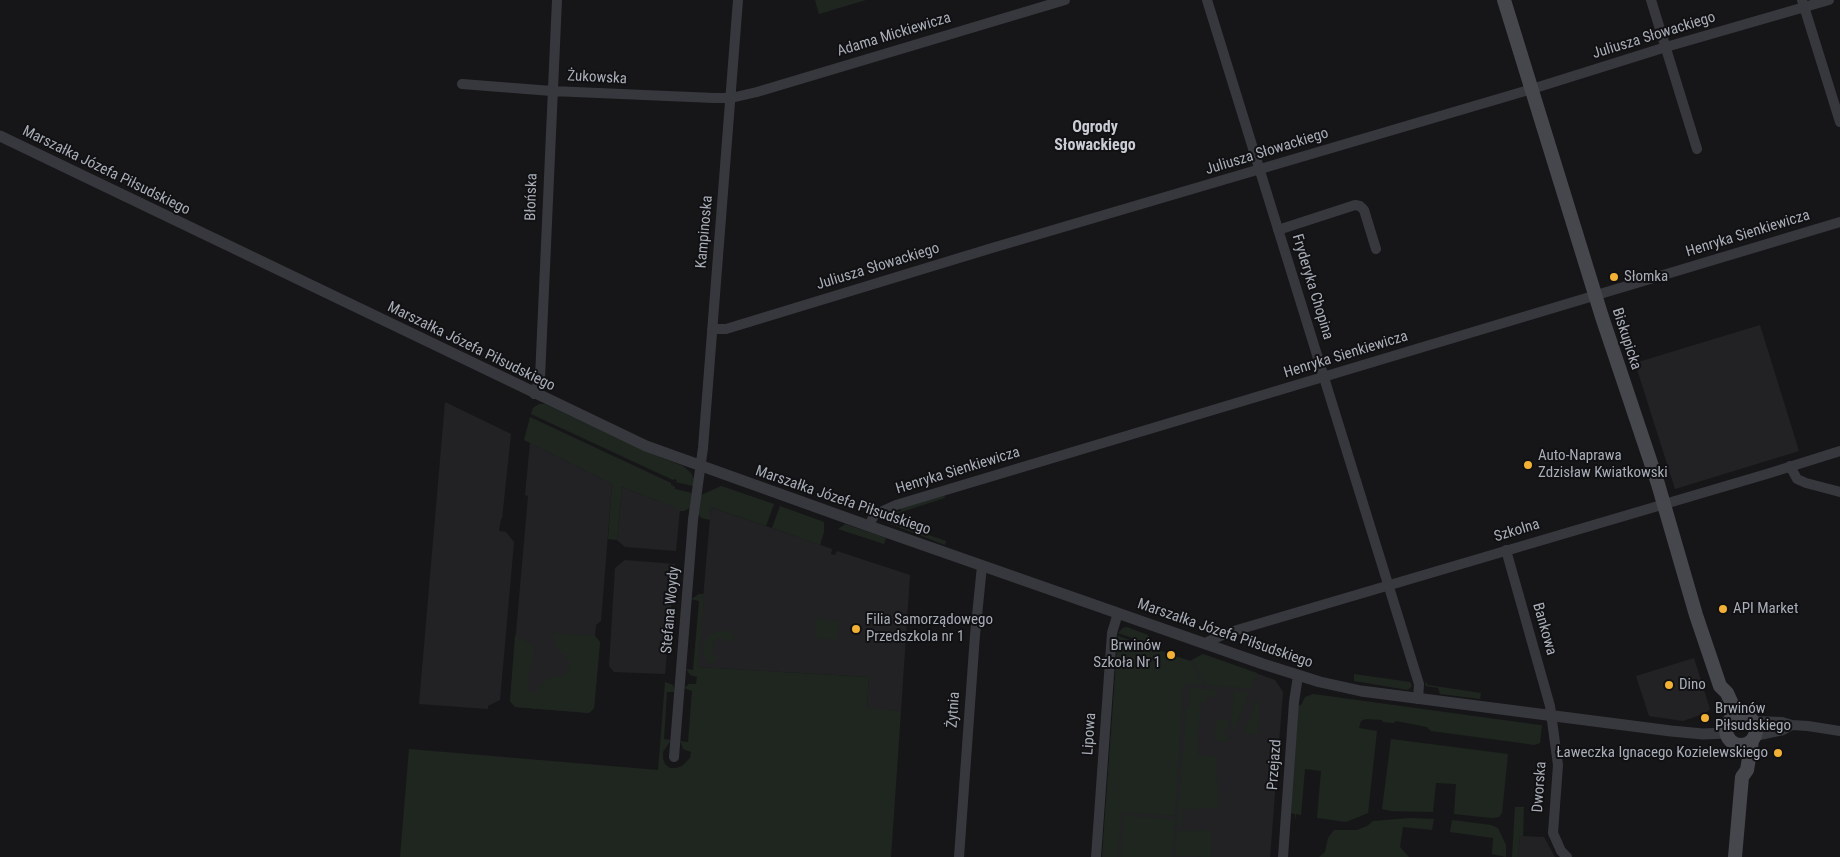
<!DOCTYPE html>
<html>
<head>
<meta charset="utf-8">
<style>
  body { margin:0 }
  canvas { display:block; background:#161618 }
</style>
</head>
<body>
<canvas width="1840" height="857"></canvas>
<script>
const c = document.querySelector('canvas').getContext('2d');
c.lineJoin = 'round';
function fillPath(path, color) { c.fillStyle = color; c.fill(path, 'evenodd'); }
const toPath = rows => new Path2D(rows.map(r => 'M' + r).join(''));
function trace(path, color, width, dash) { c.strokeStyle = color; c.lineWidth = width; c.lineCap = dash ? 'butt' : 'round'; c.setLineDash(dash || []); c.stroke(path); }
function drawText(font, color, halo, rows, align = 'center') {
  c.font = font + ' "Roboto Condensed",sans-serif'; c.lineWidth = 4; c.setLineDash([]); c.textBaseline = 'middle'; c.strokeStyle = halo; c.fillStyle = color; for (const [text, x, y, turn = 0] of rows) {
    c.save(); c.translate(x, y); c.rotate((+turn || 0) * Math.PI / 180); c.textAlign = isNaN(turn) ? turn : align; if (halo) c.strokeText(text, 0, 0); c.fillText(text, 0, 0); c.restore();
  }
}
fillPath(toPath([
  [1760,325,1799,451,1675,489,1635,363],
  [445,402,511,434,502,519,501,519,499,531,506,532,514,542,500,700,488,706,488,709,419,704],
  [530,443,612,484,601,621,596,625,595,636,600,642,594,708,589,713,515,707,510,701,528,496,525,495],
  [622,487,680,509,676,551,625,547,617,540],
  [711,507,832,549,831,554,835,555,837,551,910,575,901,711,867,709,869,677,697,667],
  [625,560,675,564,665,674,614,672,609,666,615,568],
  [1118,636,1167,653,1166,658,1173,660,1175,656,1190,661,1203,654,1275,680,1283,692,1270,857,1102,857],
  [1694,658,1710,709,1706,713,1683,721,1649,716,1636,676],
  [1520,836,1544,837,1555,857,1518,857]
]), '#222225');
fillPath(toPath([
  [815,0,866,0,819,14],
  [539,404,545,404,640,449,683,466,691,473,694,479,693,486,676,482,677,480,674,479,673,480,531,414,533,408],
  [530,417,671,483,671,485,675,487,675,489,692,493,690,508,684,511,679,511,679,509,622,487,617,540,608,539,612,484,524,440],
  [721,486,774,504,766,526,711,507,710,520,701,518,698,513,701,495],
  [944,495,945,498,895,514,893,523,946,541,945,545,888,523,887,521,893,519,895,513,901,511,901,508],
  [780,506,824,522,824,532,820,545,772,528],
  [845,524,886,538,884,544,838,529],
  [699,594,704,594,698,667,869,677,867,708,901,711,891,857,400,857,409,749,658,770,665,682,673,685,675,692,667,692,664,739,671,740,663,752,663,759,665,764,670,768,676,768,682,766,690,758,691,752,683,749,680,741,688,742,692,691,684,688,689,684,696,684,697,677,690,675,686,669,693,670,699,601,691,599],
  [816,618,838,622,838,640,816,638],
  [1127,627,1148,635,1150,639,1149,644,1118,633,1123,628],
  [718,631,728,631,736,637,729,642,721,639,716,640,713,644,712,652,717,657,712,665,704,656,703,646,708,636],
  [552,633,595,636,600,642,594,708,589,713,515,707,510,701,515,635,520,639,530,643,533,649,533,658,527,679,529,691,536,693,543,682,548,678,562,676,569,669,571,662,558,649],
  [1118,636,1167,653,1166,658,1173,660,1175,656,1190,661,1204,685,1183,684,1178,767,1176,767,1175,770,1178,770,1175,816,1121,812,1118,857,1102,857],
  [1203,654,1257,673,1250,689,1206,685,1192,660],
  [1354,674,1410,682,1412,686,1408,690,1354,681],
  [1425,681,1428,685,1481,693,1480,699,1440,694,1438,688,1426,686],
  [1190,687,1217,690,1216,697,1207,697,1206,702,1201,702,1197,755,1216,757,1218,808,1182,809,1182,827,1177,827,1186,708,1189,708],
  [1234,691,1249,692,1233,730,1231,729],
  [1313,694,1540,725,1542,725,1540,743,1534,745,1521,743,1431,731,1427,727,1396,721,1394,723,1383,722,1382,720,1366,719,1361,721,1359,728,1377,731,1368,813,1346,822,1317,818,1321,771,1305,769,1301,815,1296,814,1295,821,1295,814,1291,813,1298,706,1301,705,1305,697],
  [1260,699,1258,732,1252,735,1244,732,1256,702],
  [1216,719,1229,720,1228,728,1225,727,1223,733,1229,736,1226,743,1214,740],
  [1391,739,1508,754,1502,813,1499,817,1492,818,1454,814,1456,784,1436,783,1433,812,1391,811,1382,809],
  [1515,807,1524,807,1523,836,1520,836,1518,857,1512,857],
  [1124,816,1175,819,1172,857,1121,857],
  [1410,818,1434,819,1432,830,1403,827,1400,847,1409,857,1319,857,1325,852,1328,838,1334,830,1357,830,1367,826,1373,821],
  [1452,820,1491,825,1498,828,1506,845,1506,857,1492,854,1493,838,1450,832],
  [1211,830,1212,857,1179,856,1175,857,1177,831]
]), '#1e261f');
trace(toPath([
  [1207,0,1419,684,1418,699],
  [1651,0,1697,149],
  [1802,0,1840,122],
  [462,84,552,91,714,98,731,98,757,92,1065,0],
  [1278,230,1355,205,1360,206,1364,210,1376,249],
  [712,329,726,329,992,248,1532,89,1666,47,1829,0],
  [534,394,540,378,557,0],
  [1790,466,1797,479,1806,483,1840,492],
  [869,526,874,515,896,505,1840,222],
  [1506,550,1550,706,1558,765,1553,833,1561,851,1567,857],
  [1205,643,1227,633,1770,473,1840,451],
  [1754,721,1782,722,1792,725,1808,726,1840,731],
  [1755,736,1783,730,1792,725],
  [674,757,693,520,703,448,738,0],
  [959,857,975,635,982,566],
  [1096,857,1112,633,1118,613],
  [1283,857,1294,702,1298,676]
]), '#37383d', 10);
trace(toPath([
  [0,136,646,446,869,526,1263,664,1320,682,1361,691,1671,731,1703,734,1726,733]
]), '#37383d', 11);
trace(toPath([
  [1504,0,1602,317,1658,484,1696,615,1720,686,1727,693,1732,704,1742,714],
  '1726 730a15 15 0 1 1 30 0a15 15 0 1 1-30 0Z',
  [1735,857,1742,777,1747,770,1752,741]
]), '#45474d', 14);
for (const [x, y, r, color] of [
  [1614,277,5,"#f2b134"],
  [1528,465,5,"#f2b134"],
  [1723,609,5,"#f2b134"],
  [856,629,5,"#f2b134"],
  [1171,655,5,"#f2b134"],
  [1669,685,5,"#f2b134"],
  [1705,718,5,"#f2b134"],
  [1778,753,5,"#f2b134"]
]) { const dot = new Path2D(); dot.arc(x, y, r, 0, 2 * Math.PI); c.fillStyle = color; c.fill(dot); trace(dot, '#111113', 2); }
drawText('15px', '#a8adb8', '#111113', [
  ["Adama Mickiewicza",894,35,-17],
  ["Juliusza Słowackiego",1654,36,-17],
  ["Żukowska",597,78,3],
  ["Juliusza Słowackiego",1267,152,-17],
  ["Marszałka Józefa Piłsudskiego",106,171,26],
  ["Błońska",532,197,-88],
  ["Kampinoska",705,232,-85],
  ["Henryka Sienkiewicza",1748,234,-17],
  ["Juliusza Słowackiego",878,267,-17],
  ["Fryderyka Chopina",1312,287,73],
  ["Biskupicka",1626,339,72],
  ["Marszałka Józefa Piłsudskiego",471,347,26],
  ["Henryka Sienkiewicza",1346,355,-17],
  ["Henryka Sienkiewicza",958,471,-17],
  ["Marszałka Józefa Piłsudskiego",843,501,19],
  ["Szkolna",1517,531,-17],
  ["Stefana Woydy",671,610,-85],
  ["Bankowa",1544,629,74],
  ["Marszałka Józefa Piłsudskiego",1225,634,19],
  ["Żytnia",954,710,-86],
  ["Lipowa",1090,734,-86],
  ["Przejazd",1275,765,-86],
  ["Dworska",1540,787,-86]
]);
drawText('15px', '#a8adb8', '#111113', [
  ["Słomka",1624,277],
  ["Auto-Naprawa",1538,456],
  ["Zdzisław Kwiatkowski",1538,473],
  ["API Market",1733,609],
  ["Filia Samorządowego",866,620],
  ["Przedszkola nr 1",866,637],
  ["Brwinów",1161,646,"right"],
  ["Szkoła Nr 1",1161,663,"right"],
  ["Dino",1679,685],
  ["Brwinów",1715,709],
  ["Piłsudskiego",1715,726],
  ["Ławeczka Ignacego Kozielewskiego",1768,753,"right"]
], 'left');
drawText('bold 16px', '#c9ccd4', '#111113', [
  ["Ogrody",1095,128],
  ["Słowackiego",1095,146]
]);
</script>
</body>
</html>
